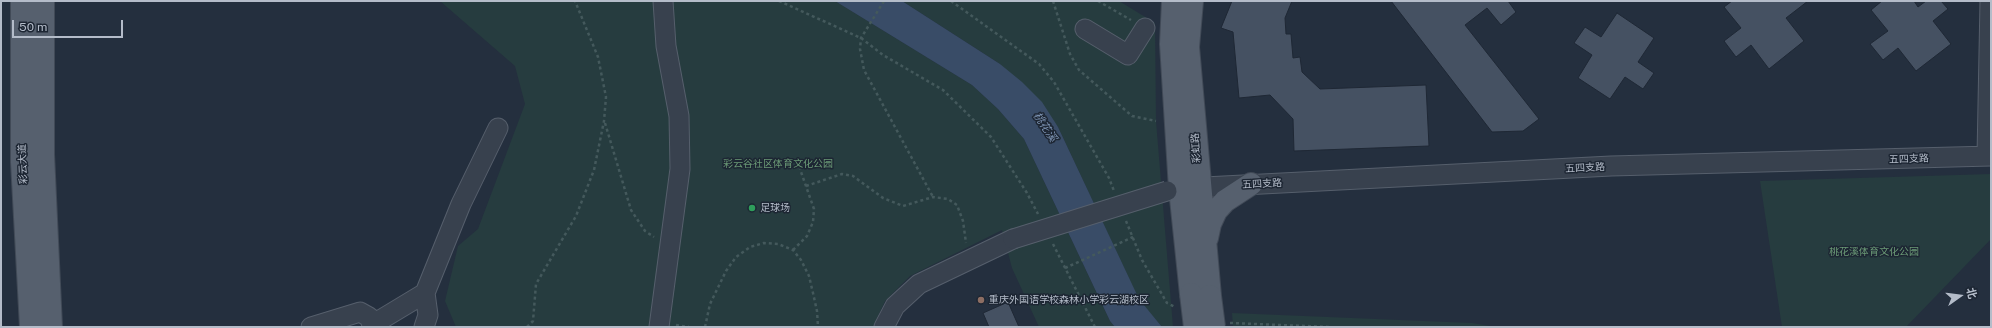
<!DOCTYPE html>
<html>
<head>
<meta charset="utf-8">
<style>
  body { margin:0 }
  #map { position:relative; width:1992px; height:328px; overflow:hidden; background:#242f3e; font-family:"Public Sans","Noto Sans SC",sans-serif }
  canvas { display:block }
  .frame { position:absolute; inset:0; border:2px solid #b4bcc9; pointer-events:none }
  .north { position:absolute; left:1940px; top:276px; width:40px; height:40px; -webkit-text-stroke:3px #1d2633; paint-order:stroke; rotate:76deg; font-size:11px; font-weight:700; line-height:16px; text-align:center; color:#b4bcc9 }
  .north::after { content:''; display:block; margin:auto; width:14px; height:18px; background:#b4bcc9; clip-path:polygon(50% 0,100% 100%,50% 72%,0 100%) }
  .scale { position:absolute; left:12px; top:20px; width:111px; height:18px; box-sizing:border-box; border:2px solid #b4bcc9; border-top:0; padding-left:5px; font-size:12px; line-height:14px; white-space:nowrap; color:#b4bcc9; -webkit-text-stroke:3px #1d2633; paint-order:stroke }
</style>
</head>
<body>
<div id="map">
<canvas width="1992" height="328"></canvas>
<div class="frame"></div>
<div class="north">北</div>
<div class="scale">50 m</div>
</div>
<script>
const c = document.querySelector('canvas').getContext('2d');
c.lineJoin = 'round';
function fillPath(path, color) { c.fillStyle = color; c.fill(path, 'evenodd'); }
const toPath = rows => new Path2D(rows.map(r => 'M' + r).join(''));
function trace(path, color, width, dash) { c.strokeStyle = color; c.lineWidth = width; c.lineCap = dash ? 'butt' : 'round'; c.setLineDash(dash || []); c.stroke(path); }
function drawText(font, color, halo, rows, align = 'center') {
  c.font = font + ' "Public Sans","Noto Sans SC",sans-serif'; c.lineWidth = 3; c.setLineDash([]); c.textBaseline = 'middle'; c.strokeStyle = halo; c.fillStyle = color; for (const [text, x, y, turn = 0] of rows) {
    c.save(); c.translate(x, y); c.rotate((+turn || 0) * Math.PI / 180); c.textAlign = isNaN(turn) ? turn : align; if (halo) c.strokeText(text, 0, 0); c.fillText(text, 0, 0); c.restore();
  }
}
fillPath(toPath([
  [440,1,835,1,972,85,998,109,1024,139,1110,321,1115,327,1039,327,1012,268,1002,230,910,276,885,301,873,327,456,327,445,301,458,246,478,229,525,104,515,66],
  [902,1,1119,1,1155,23,1156,121,1173,327,1162,327,1139,300,1058,127,1000,64],
  [1991,174,1991,239,1906,327,1782,327,1760,181],
  [1232,313,1472,323,1496,327,1233,327]
]), '#263c3f');
fillPath(toPath([
  [835,1,902,1,1000,64,1022,82,1042,102,1058,127,1139,299,1162,327,1115,327,1110,321,1024,139,998,109,972,85]
]), '#394c67');
const building = toPath([
  [1232,1,1292,1,1285,18,1286,34,1291,34,1293,58,1300,57,1302,72,1320,89,1426,85,1429,146,1294,151,1293,119,1270,95,1239,98,1233,32,1221,28,1232,1],
  [1391,1,1508,1,1516,12,1501,25,1487,8,1465,25,1539,119,1523,131,1492,132,1391,1],
  [1732,1,1808,1,1786,18,1804,41,1769,69,1751,45,1736,57,1724,41,1741,28,1724,7,1732,1],
  [1882,1,1914,1,1918,7,1926,1,1941,1,1948,9,1933,21,1951,44,1916,71,1898,48,1883,60,1870,44,1888,31,1871,10,1882,1],
  [1617,13,1654,38,1638,62,1654,73,1643,89,1625,77,1610,99,1578,78,1592,55,1574,43,1585,27,1601,37,1617,13],
  [1008,302,1019,327,989,327,983,313,1008,302]
]);
fillPath(building, '#455162');
trace(building, '#1f2835', 1);
const minor = toPath([
  [1085,29,1128,55,1145,28],
  [1987,156,1990,1],
  [1185,188,1611,166,1991,156],
  [372,325,425,293,461,204,498,128],
  [311,327,360,312,369,317,373,327],
  [424,327,428,315,425,293],
  [659,327,680,169,679,116,666,46,663,1],
  [884,327,895,306,919,284,1013,239]
]);
const major = toPath([
  [22,1,22,162,31,327],
  [43,1,43,154,51,327],
  [1173,1,1171,44,1180,189,1191,294],
  [1192,1,1188,47,1210,296],
  [1207,238,1210,224,1216,211,1225,201,1251,184]
]);
trace(minor, '#565f6c', 21);
trace(major, '#414a57', 24);
trace(toPath([
  [779,1,861,38,883,55,943,90,991,137,1027,193,1038,214],
  [884,1,861,38,860,49,864,70,933,197],
  [951,1,1039,64,1054,82,1109,178,1114,191],
  [1053,1,1070,54,1079,70,1132,116,1156,121],
  [1098,1,1131,20],
  [605,123,631,210,645,231,654,237],
  [806,186,842,174,853,176,883,198,903,206,933,197,948,199,957,205,963,221,966,243],
  [1126,221,1142,260,1167,303,1175,307],
  [1053,244,1095,327],
  [793,250,807,236,813,222,814,209,800,169],
  [1065,268,1133,237],
  [1230,323,1331,327],
  [676,325,689,327],
  [527,327,533,321,536,284,576,216,594,170,604,121,606,97,598,57,575,1],
  [705,327,710,304,726,271,736,257,750,247,764,243,778,244,793,250,801,260,809,276,813,293,817,311,818,327]
]), '#44595c', 2.5, [3, 3]);
trace(minor, '#38414e', 19);
trace(major, '#56606e', 22);
const minorBridge = toPath([
  [1013,239,1167,191]
]);
const majorBridge = toPath([
  [1191,294,1195,327],
  [1210,296,1214,327]
]);
trace(minorBridge, '#565f6c', 21, []);
trace(majorBridge, '#414a57', 24, []);
trace(minorBridge, '#38414e', 19);
trace(majorBridge, '#56606e', 22);
for (const [x, y, r, color] of [
  [752,208,4,"#2e9e5b"],
  [981,300,4,"#8d6e63"]
]) { const dot = new Path2D(); dot.arc(x, y, r, 0, 2 * Math.PI); c.fillStyle = color; c.fill(dot); trace(dot, '#1d2633', 1.5); }
drawText('10px', '#b4bcc9', '#1d2633', [
  ["彩虹路",1196,148,-94],
  ["五四支路",1909,159,-2],
  ["彩云大道",23,164,-92],
  ["五四支路",1585,168,-3],
  ["五四支路",1262,184,-3]
]);
drawText('10px', '#6b9a76', '#1d2633', [
  ["彩云谷社区体育文化公园",778,164],
  ["桃花溪体育文化公园",1874,252]
]);
drawText('10px', '#b4bcc9', '#1d2633', [
  ["足球场",760,208],
  ["重庆外国语学校森林小学彩云湖校区",989,300]
], 'left');
drawText('italic 11px', '#7c92b1', '#1d2633', [
  ["桃花溪",1045,127,56]
]);
</script>
</body>
</html>
